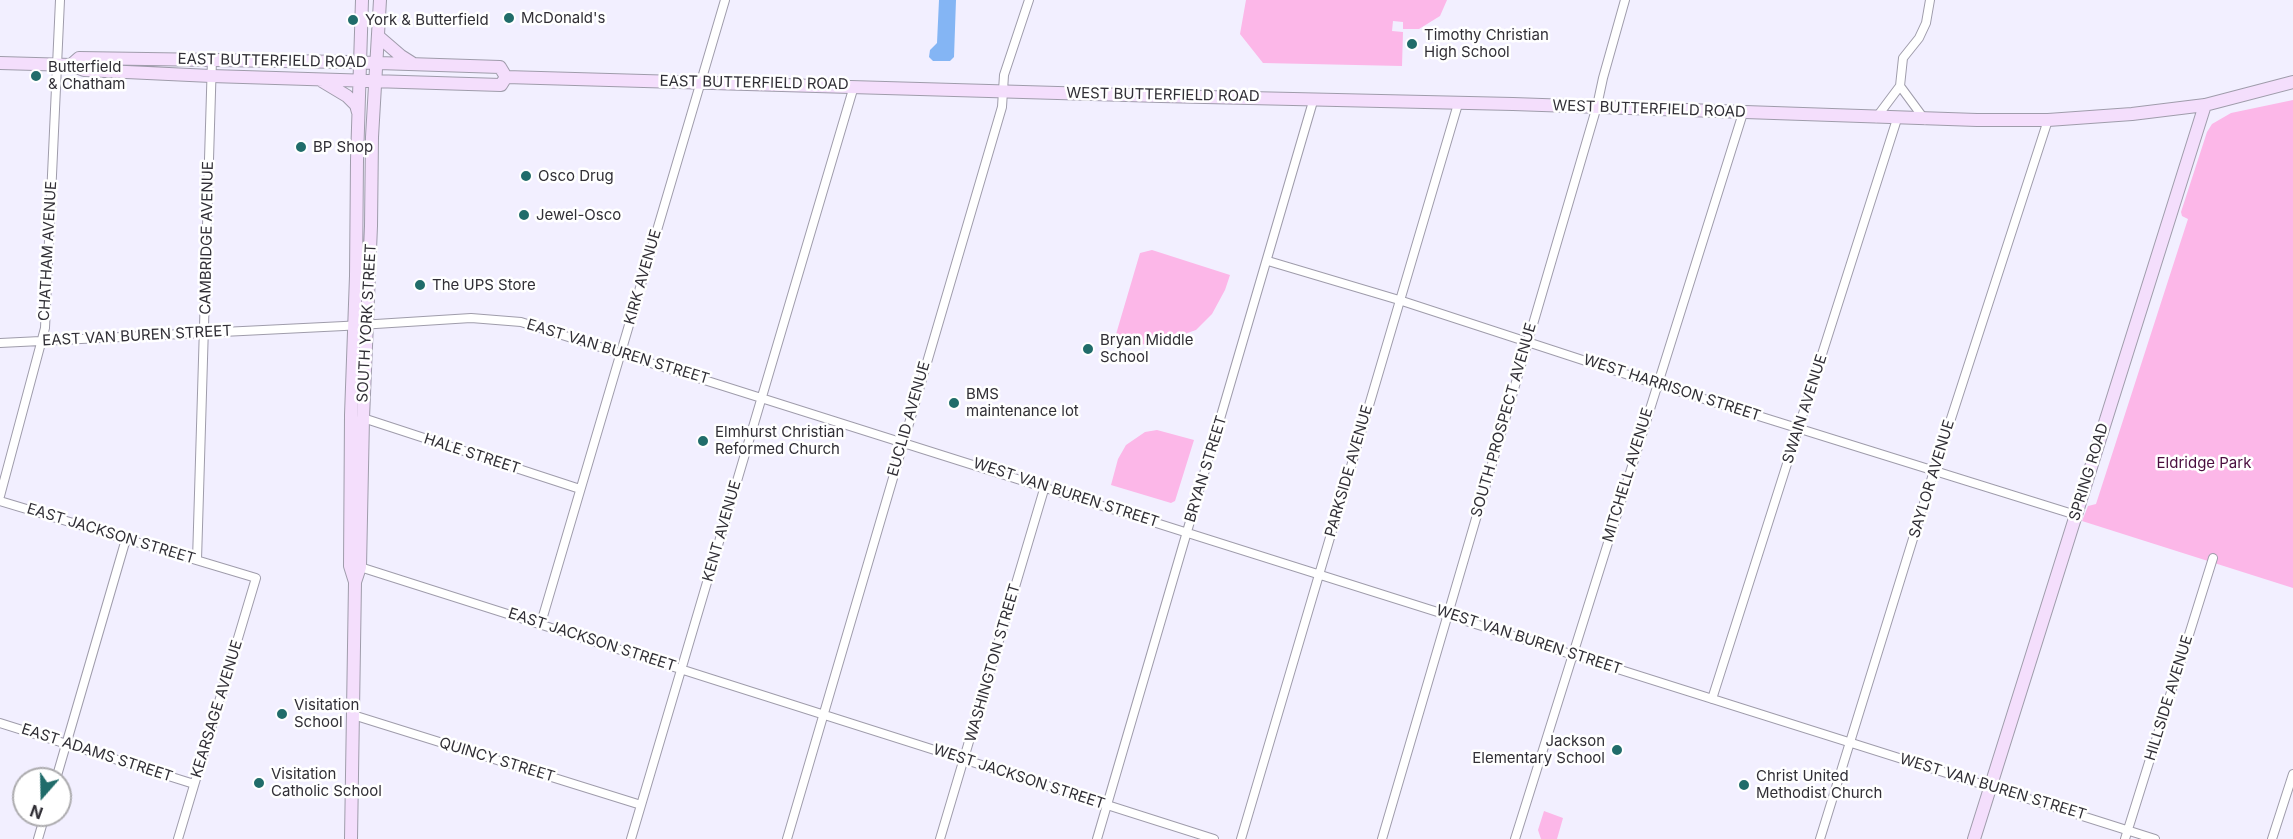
<!DOCTYPE html>
<html>
<head>
<meta charset="utf-8">
<style>
  body { margin:0 }
  #map { position:relative; width:2293px; height:839px; overflow:hidden; background:#f2efff; font-family:Inter,sans-serif }
  canvas { display:block }
  .north { position:absolute; left:12px; top:767px; width:60px; height:60px; box-sizing:border-box; background:#fff; border:2px solid #adacaf; border-radius:50%; rotate:200deg; font-size:16px; font-weight:700; line-height:24px; text-align:center; color:#312f36 }
  .north::after { content:''; display:block; margin:auto; width:21px; height:27px; background:#206c6a; clip-path:polygon(50% 0,100% 100%,50% 72%,0 100%) }
</style>
</head>
<body>
<div id="map">
<canvas width="2293" height="839"></canvas>
<div class="north">N</div>
</div>
<script>
const c = document.querySelector('canvas').getContext('2d');
c.lineJoin = 'round';
function fillPath(path, color) { c.fillStyle = color; c.fill(path, 'evenodd'); }
const toPath = rows => new Path2D(rows.map(r => 'M' + r).join(''));
function trace(path, color, width, dash) { c.strokeStyle = color; c.lineWidth = width; c.lineCap = dash ? 'butt' : 'round'; c.setLineDash(dash || []); c.stroke(path); }
function drawText(font, color, halo, rows, align = 'center') {
  c.font = font + ' Inter,sans-serif'; c.lineWidth = 5; c.setLineDash([]); c.textBaseline = 'middle'; c.strokeStyle = halo; c.fillStyle = color; for (const [text, x, y, turn = 0] of rows) {
    c.save(); c.translate(x, y); c.rotate((+turn || 0) * Math.PI / 180); c.textAlign = isNaN(turn) ? turn : align; if (halo) c.strokeText(text, 0, 0); c.fillText(text, 0, 0); c.restore();
  }
}
fillPath(toPath([
  [1246,0,1447,0,1440,16,1419,29,1403,29,1403,22,1393,21,1392,31,1403,32,1402,66,1263,63,1240,34],
  [2293,100,2293,588,2082,521,2088,506,2096,504,2188,219,2182,216,2181,212,2207,132,2212,124,2231,113],
  [1152,250,1230,275,1225,290,1212,314,1196,330,1158,343,1137,345,1114,341,1140,253],
  [1157,430,1194,440,1175,501,1171,503,1111,485,1118,459,1126,445,1145,432],
  [1544,811,1563,818,1557,839,1541,839,1538,830]
]), '#fcb7e8');
fillPath(toPath([
  [939,0,956,0,954,57,950,61,933,61,929,57,930,50,937,43]
]), '#84b5f4');
const street = toPath([
  [1900,86,1925,120],
  [1876,118,1900,86,1903,58,1919,38,1926,23,1930,0],
  [1268,261,1399,300,1656,384,2076,515],
  [0,343,344,326,471,318,521,322,2155,839],
  [363,418,580,489],
  [0,496,45,328,60,0],
  [0,501,256,578,178,839],
  [197,560,212,59],
  [360,567,1214,839],
  [541,623,725,0],
  [1712,699,1897,119],
  [353,715,641,805],
  [0,723,194,784],
  [56,779,126,539],
  [38,839,45,815],
  [631,839,854,86],
  [787,839,1002,107,1004,75,1029,0],
  [940,839,1045,486],
  [1097,839,1314,98],
  [1241,839,1458,104],
  [1382,839,1597,106,1603,78,1625,0],
  [1515,839,1743,113],
  [1820,839,1934,471,2048,120],
  [2125,839,2213,558],
  [2272,839,2293,774]
]);
const secondary = toPath([
  [379,37,401,56,412,63],
  [0,63,71,65,84,70,211,76,501,85,506,77],
  [71,65,79,58,348,62,500,67,506,77],
  [506,77,1161,96,1513,104,1977,120,2048,120,2132,114,2205,105,2293,82],
  [322,81,347,96,356,105,358,112],
  [355,582,350,566,351,415,356,276,357,160,362,0],
  [351,839,355,582,360,567,363,418,371,226,372,137,380,0],
  [1974,839,2205,105]
]);
trace(street, '#9f9cab', 10);
trace(secondary, '#9f9cab', 14);
trace(street, '#fff', 8);
trace(secondary, '#f4defc', 12);
for (const [x, y, r, color] of [
  [509,18,6,"#206c6a"],
  [353,20,6,"#206c6a"],
  [1412,44,6,"#206c6a"],
  [36,76,6,"#206c6a"],
  [301,147,6,"#206c6a"],
  [526,176,6,"#206c6a"],
  [524,215,6,"#206c6a"],
  [420,285,6,"#206c6a"],
  [1088,349,6,"#206c6a"],
  [954,403,6,"#206c6a"],
  [703,441,6,"#206c6a"],
  [282,714,6,"#206c6a"],
  [1617,750,6,"#206c6a"],
  [259,783,6,"#206c6a"],
  [1744,785,6,"#206c6a"]
]) { const dot = new Path2D(); dot.arc(x, y, r, 0, 2 * Math.PI); c.fillStyle = color; c.fill(dot); trace(dot, '#fff', 2); }
drawText('15px', '#312f36', '#fff', [
  ["McDonald's",521,18],
  ["York & Butterfield",365,20],
  ["Timothy Christian",1424,35],
  ["High School",1424,52],
  ["Butterfield",48,67],
  ["& Chatham",48,84],
  ["BP Shop",313,147],
  ["Osco Drug",538,176],
  ["Jewel-Osco",536,215],
  ["The UPS Store",432,285],
  ["Bryan Middle",1100,340],
  ["School",1100,357],
  ["BMS",966,394],
  ["maintenance lot",966,411],
  ["Elmhurst Christian",715,432],
  ["Reformed Church",715,449],
  ["Visitation",294,705],
  ["School",294,722],
  ["Jackson",1605,741,"right"],
  ["Elementary School",1605,758,"right"],
  ["Visitation",271,774],
  ["Catholic School",271,791],
  ["Christ United",1756,776],
  ["Methodist Church",1756,793]
], 'left');
drawText('15px', '#312f36', '#fff', [
  ["EAST BUTTERFIELD ROAD",272,61,1],
  ["EAST BUTTERFIELD ROAD",754,83,1],
  ["WEST BUTTERFIELD ROAD",1163,95,1],
  ["WEST BUTTERFIELD ROAD",1649,109,2],
  ["CAMBRIDGE AVENUE",207,238,-89],
  ["CHATHAM AVENUE",48,251,-87],
  ["KIRK AVENUE",643,277,-74],
  ["SOUTH YORK STREET",367,323,-87],
  ["EAST VAN BUREN STREET",137,336,-3],
  ["EAST VAN BUREN STREET",618,352,17],
  ["WEST HARRISON STREET",1672,388,18],
  ["SWAIN AVENUE",1805,409,-72],
  ["EUCLID AVENUE",909,419,-74],
  ["SOUTH PROSPECT AVENUE",1504,420,-74],
  ["HALE STREET",472,454,18],
  ["BRYAN STREET",1206,469,-73],
  ["PARKSIDE AVENUE",1349,471,-74],
  ["SPRING ROAD",2089,472,-73],
  ["MITCHELL AVENUE",1628,475,-73],
  ["SAYLOR AVENUE",1932,479,-73],
  ["WEST VAN BUREN STREET",1066,493,18],
  ["KENT AVENUE",722,531,-74],
  ["EAST JACKSON STREET",111,534,17],
  ["EAST JACKSON STREET",592,640,18],
  ["WEST VAN BUREN STREET",1529,640,18],
  ["WASHINGTON STREET",993,663,-74],
  ["HILLSIDE AVENUE",2169,698,-73],
  ["KEARSAGE AVENUE",217,709,-73],
  ["EAST ADAMS STREET",97,753,18],
  ["QUINCY STREET",497,760,17],
  ["WEST JACKSON STREET",1019,777,18],
  ["WEST VAN BUREN STREET",1993,787,17]
]);
drawText('15px', '#4b0e3f', '#fff', [
  ["Eldridge Park",2204,463]
]);
</script>
</body>
</html>
